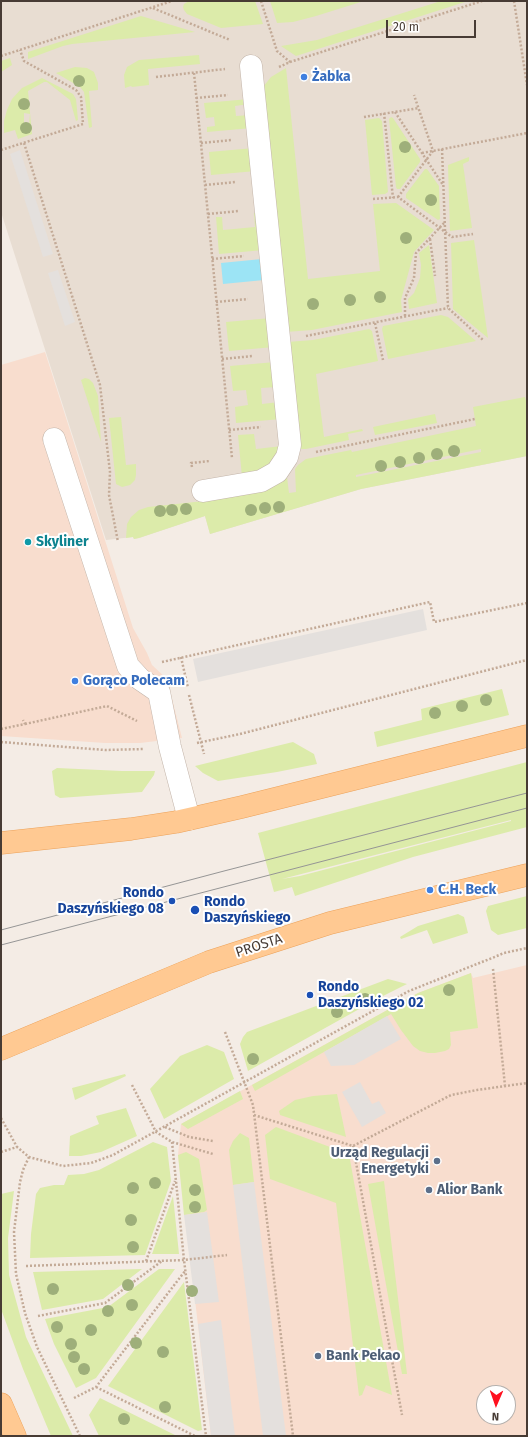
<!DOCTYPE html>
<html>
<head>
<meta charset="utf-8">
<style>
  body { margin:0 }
  #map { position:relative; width:528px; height:1437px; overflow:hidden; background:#f4ece5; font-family:"Fira Sans",sans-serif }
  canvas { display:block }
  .frame { position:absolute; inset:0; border:2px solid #473b34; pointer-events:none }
  .north { position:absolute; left:476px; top:1385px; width:40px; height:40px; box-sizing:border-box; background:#fff; border:1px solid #b5b1ae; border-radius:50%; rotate:182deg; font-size:11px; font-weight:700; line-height:16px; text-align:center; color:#473b34 }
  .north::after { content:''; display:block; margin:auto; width:14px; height:18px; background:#ff101f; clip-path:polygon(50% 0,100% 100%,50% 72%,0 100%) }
  .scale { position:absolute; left:386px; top:20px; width:90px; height:18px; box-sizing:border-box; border:2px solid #473b34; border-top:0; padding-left:5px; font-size:12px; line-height:14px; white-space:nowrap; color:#473b34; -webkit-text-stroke:3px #fff; paint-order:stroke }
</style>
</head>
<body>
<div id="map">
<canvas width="528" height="1437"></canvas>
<div class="frame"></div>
<div class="north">N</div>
<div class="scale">20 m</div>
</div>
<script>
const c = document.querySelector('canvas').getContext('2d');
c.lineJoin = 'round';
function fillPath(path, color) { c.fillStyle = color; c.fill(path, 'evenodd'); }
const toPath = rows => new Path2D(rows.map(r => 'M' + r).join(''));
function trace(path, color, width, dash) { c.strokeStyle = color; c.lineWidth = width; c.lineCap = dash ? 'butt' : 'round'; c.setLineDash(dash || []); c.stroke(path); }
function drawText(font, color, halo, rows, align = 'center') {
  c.font = font + ' "Fira Sans",sans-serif'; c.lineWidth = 4; c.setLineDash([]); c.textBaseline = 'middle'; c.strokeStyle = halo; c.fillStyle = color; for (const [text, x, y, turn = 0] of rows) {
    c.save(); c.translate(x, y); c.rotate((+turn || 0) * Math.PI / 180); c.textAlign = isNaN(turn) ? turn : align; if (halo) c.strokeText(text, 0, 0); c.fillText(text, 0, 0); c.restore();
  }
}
fillPath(toPath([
  [1,1,527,1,527,456,361,489,210,534,205,516,139,538,134,539,133,537,106,540,1,212]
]), '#e8ddd2');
fillPath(toPath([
  [45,352,133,628,147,653,152,665,167,679,182,738,140,743,105,743,1,736,1,365],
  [527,965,527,1436,211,1436,178,1155,181,1124,418,993,471,973,473,978],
  [484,1393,508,1393,508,1417,484,1417]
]), '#f8ddce');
fillPath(toPath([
  [189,1,255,1,263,24,221,28,187,14,184,10,183,7,184,4],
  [270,1,364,1,316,16,293,22,277,23],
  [441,1,468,1,296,56,281,46,317,40],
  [141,16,195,32,72,44,63,46,28,59,28,52],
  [199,55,200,64,148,69,149,85,132,87,131,86,125,88,124,75,127,67,139,60],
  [10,58,12,65,1,72,1,61],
  [75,67,87,68,94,72,98,83,98,90,89,91,92,127,89,128,84,92,80,87,56,73],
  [286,68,308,279,380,271,373,204,396,203,434,230,414,252,401,300,402,312,312,330,286,332,263,87,271,77],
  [42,78,73,94,76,99,78,120,76,121,70,100,47,82,44,82,28,91,32,134,18,139,15,130,4,133,4,121,7,110,12,99,22,88],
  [24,113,30,114,29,124,24,124],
  [249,99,249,104,235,106,236,116,250,115,252,128,207,132,207,127,215,126,214,117,206,118,204,103],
  [391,117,393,118,420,159,420,162,400,189,397,189,396,187,389,119],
  [379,118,382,121,388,192,385,194,372,195,365,120],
  [254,148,256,171,211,175,209,152],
  [469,157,469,161,463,164,472,228,450,231,448,165],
  [425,169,427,169,439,186,440,219,438,220,406,198,406,194],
  [254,213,260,213,264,250,219,254,216,217,222,217,223,230,255,227],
  [474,240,488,338,453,309,451,243],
  [429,245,437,303,409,309,408,299,414,293,420,278,421,265,419,253],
  [441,315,448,317,476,341,388,359,382,329,383,326],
  [271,318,274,347,229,351,226,322],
  [369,329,372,331,378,361,316,374,324,437,362,429,363,431,348,434,349,440,306,449,301,449,298,447,287,342,313,340],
  [275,362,277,387,261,388,262,404,279,402,281,419,236,423,235,407,248,405,246,390,233,391,230,366],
  [85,378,89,379,93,383,98,396,101,442,81,380],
  [525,397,527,404,527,456,361,489,210,534,205,516,139,538,134,539,133,537,126,538,127,524,131,517,139,510,148,507,204,501,287,477,289,493,296,492,295,469,298,465,306,459,351,450,352,452,476,426,473,407],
  [481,449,481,452,356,477,356,475],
  [435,414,437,423,375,435,373,427],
  [121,417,126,465,136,464,136,475,135,480,130,485,122,487,116,484,109,418],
  [254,434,256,449,282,446,274,466,242,477,238,435],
  [502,689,509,715,377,747,374,732,422,720,421,709],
  [293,742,314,754,317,764,277,772,218,781,203,773,195,766],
  [527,762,527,827,413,857,295,896,292,887,274,892,258,833],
  [511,821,300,876,282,879,511,820],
  [57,768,122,771,155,771,154,775,142,792,60,798,55,795,52,771],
  [527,896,527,928,498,935,491,930,486,911,488,906],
  [458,914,464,917,468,933,433,944,427,930,401,939,400,937,418,926],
  [471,973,478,1028,450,1032,451,1045,449,1049,445,1051,435,1053,428,1053,420,1051,413,1046,401,1030,391,1014,255,1091,252,1085,418,993],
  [388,979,407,984,379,998,248,1071,240,1044,243,1037,247,1032],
  [207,1045,224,1052,234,1079,164,1119,150,1089,180,1056],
  [125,1074,126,1076,75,1100,72,1088],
  [240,1091,243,1099,188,1129,181,1124],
  [337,1094,346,1137,280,1115,279,1111,295,1100,313,1096],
  [126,1108,137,1136,101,1152,81,1156,69,1156,70,1136,99,1124,96,1116],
  [276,1127,349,1154,392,1395,366,1385,362,1395,359,1396,336,1203,270,1179,265,1135],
  [240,1133,249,1138,254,1182,233,1185,229,1150,233,1141],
  [153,1142,167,1147,171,1181,145,1255,30,1258,31,1234,36,1194,40,1188,54,1185,64,1185,68,1175,84,1174,99,1170],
  [186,1152,199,1159,207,1210,204,1212,184,1215,178,1155],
  [384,1181,407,1374,402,1374,368,1184],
  [14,1191,8,1238,9,1275,26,1337,73,1436,51,1436,23,1369,1,1309,1,1194],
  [173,1196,179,1254,152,1254],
  [142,1269,103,1299,42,1310,33,1272],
  [159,1269,175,1269,96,1378,76,1388,54,1344,45,1319,108,1307],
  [184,1282,202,1430,198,1431,108,1386],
  [100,1398,177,1436,99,1436,89,1415]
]), '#dcebaa');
fillPath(toPath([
  [20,150,53,254,43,257,10,154],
  [58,270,75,322,65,326,48,273],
  [423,609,427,630,198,682,193,659],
  [387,1016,401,1039,354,1065,331,1066,324,1052],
  [360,1082,372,1104,379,1101,386,1113,362,1127,342,1092],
  [254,1182,286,1436,263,1436,233,1185],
  [207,1212,219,1302,195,1304,184,1215],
  [221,1320,235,1436,211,1436,198,1324]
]), '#e4e0dd');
fillPath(toPath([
  [262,259,264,280,223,284,221,263]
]), '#9ce4f5');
const minor = toPath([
  [54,439,128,666,140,679,159,692,170,747,189,819],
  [203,491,261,481,277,472,287,457,290,445,251,66]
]);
const major = toPath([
  [1,843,131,829,176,822,242,807,527,736],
  [1,1049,209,962,330,923,527,875],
  [1,1404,15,1436]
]);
trace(minor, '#c3b5aa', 23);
trace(major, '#eca25a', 23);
trace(toPath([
  [261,1,277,51,290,62],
  [514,1,527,85],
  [153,8,230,40],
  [1,56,172,1],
  [279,67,290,62,482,1],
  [194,73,232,458],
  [156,77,225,69],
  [196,98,228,95],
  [395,112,443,185],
  [384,113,393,198],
  [364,117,419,108],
  [24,143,100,385,110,472,109,495,118,542],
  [201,143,232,140],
  [442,149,448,308,483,340],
  [1,150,83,124,81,97,76,90,24,61,20,50],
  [422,153,527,133],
  [205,185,236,182],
  [398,197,433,151,414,95],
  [373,199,398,197,452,237,473,234],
  [208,214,239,211],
  [430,239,435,276],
  [212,259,244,256],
  [216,302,248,299],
  [405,316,405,298,414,278,416,253,444,223],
  [375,323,383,360],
  [306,336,448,308],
  [222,359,253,356],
  [229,430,261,427],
  [316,452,475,419],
  [192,467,191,463,210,461],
  [181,657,188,688],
  [162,662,430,602,434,622,527,603],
  [189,695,204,754],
  [25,724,107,706,137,721],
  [1,729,25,724,23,720],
  [1,742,105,750,144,749],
  [197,743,240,734,527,660],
  [493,969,505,1086],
  [225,1032,253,1105,293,1436],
  [132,1085,156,1132,172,1142,213,1154],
  [254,1115,353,1146,451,1095,477,1090,527,1083],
  [1,1118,17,1147],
  [165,1127,189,1137,213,1141],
  [172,1142,184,1260,206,1436],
  [353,1146,402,1415],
  [1,1152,17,1147,29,1157,63,1166,91,1163,113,1155,409,991,492,958,504,953,527,948],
  [29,1157,23,1170,20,1182,14,1232,16,1274,25,1313,37,1347,80,1436],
  [146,1261,175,1181],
  [26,1266,184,1260,227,1255],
  [38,1316,105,1303,162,1261],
  [96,1387,195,1436],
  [74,1398,96,1387,185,1271]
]), '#c3aa97', 2.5, [2, 2]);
trace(minor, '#fff', 22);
trace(major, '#ffc992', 22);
trace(toPath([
  [1,930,224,871,527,793],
  [1,945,527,808]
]), '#959595', 1);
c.fillStyle = '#9eaf7a';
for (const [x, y] of [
  [79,81],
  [24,104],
  [26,128],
  [405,147],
  [431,200],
  [406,238],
  [380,297],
  [350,300],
  [313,304],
  [454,451],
  [437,454],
  [419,458],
  [400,462],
  [381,466],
  [279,507],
  [265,508],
  [186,509],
  [172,510],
  [251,510],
  [160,511],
  [486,700],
  [462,706],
  [435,713],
  [449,990],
  [365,999],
  [337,1012],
  [253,1059],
  [155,1183],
  [133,1188],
  [195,1190],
  [195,1207],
  [131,1220],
  [133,1247],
  [128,1285],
  [53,1289],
  [192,1291],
  [132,1305],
  [108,1311],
  [57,1327],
  [91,1330],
  [136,1343],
  [71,1344],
  [163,1352],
  [74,1357],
  [84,1369],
  [165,1407],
  [124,1419]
]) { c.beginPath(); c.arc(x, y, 6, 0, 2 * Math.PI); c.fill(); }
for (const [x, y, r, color] of [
  [304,77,4,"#3f7fe0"],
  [28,542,4,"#0f9aa8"],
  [75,681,4,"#3f7fe0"],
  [430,890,4,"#3f7fe0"],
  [172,901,4,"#1a4fb4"],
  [195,910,5,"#1a4fb4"],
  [310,995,4,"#1a4fb4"],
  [437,1161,4,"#5c6f8a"],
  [429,1190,4,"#5c6f8a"],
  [318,1356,4,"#5c6f8a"]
]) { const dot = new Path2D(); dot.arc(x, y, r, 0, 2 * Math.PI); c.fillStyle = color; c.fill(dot); trace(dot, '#fff', 1.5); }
drawText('bold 14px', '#366cbe', '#fff', [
  ["Żabka",312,77],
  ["Gorąco Polecam",83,681],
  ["C.H. Beck",438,890]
], 'left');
drawText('bold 14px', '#0d838f', '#fff', [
  ["Skyliner",36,542]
], 'left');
drawText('bold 14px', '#164399', '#fff', [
  ["Rondo",164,893,"right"],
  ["Daszyńskiego 08",164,909,"right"],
  ["Rondo",204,902],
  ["Daszyńskiego",204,918],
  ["Rondo",318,987],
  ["Daszyńskiego 02",318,1003]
], 'left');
drawText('14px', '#473b34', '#fff', [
  ["PROSTA",259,946,-18]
]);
drawText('bold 14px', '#4e5e75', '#fff', [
  ["Urząd Regulacji",429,1153,"right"],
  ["Energetyki",429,1169,"right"],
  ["Alior Bank",437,1190],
  ["Bank Pekao",326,1356]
], 'left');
</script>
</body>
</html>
